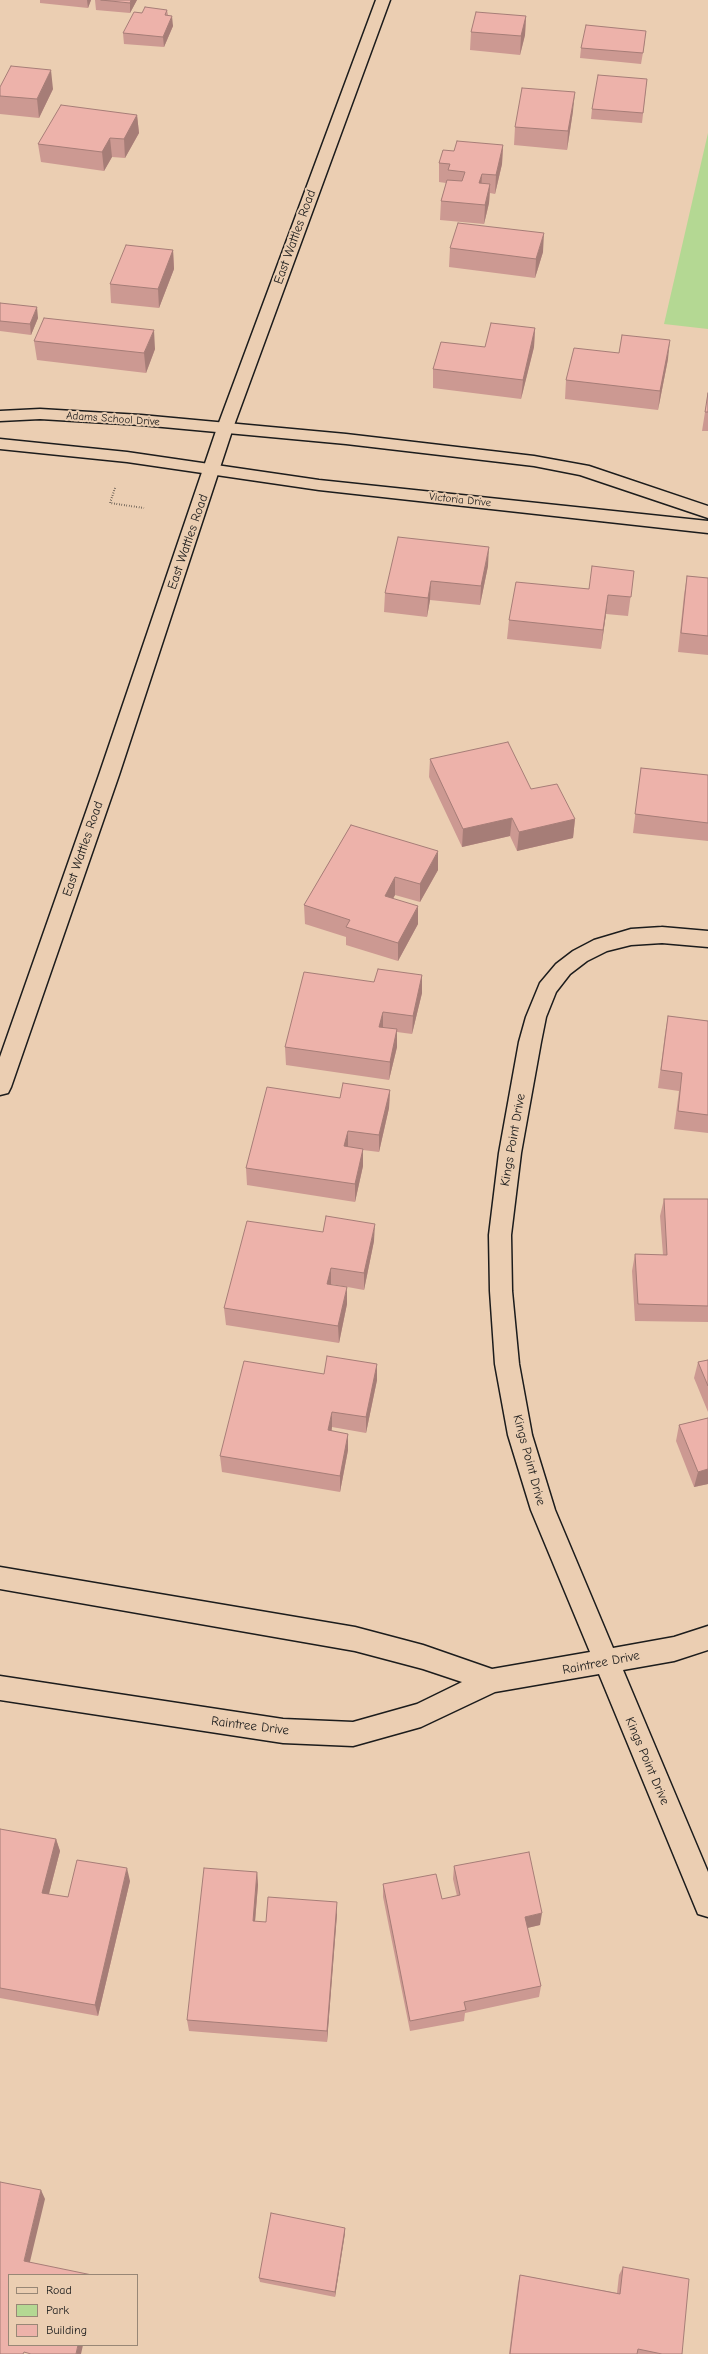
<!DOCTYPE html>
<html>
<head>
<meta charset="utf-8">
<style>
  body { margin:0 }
  #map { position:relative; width:708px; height:2354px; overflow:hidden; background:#ebceb2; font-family:"Comic Neue",sans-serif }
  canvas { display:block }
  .legend { position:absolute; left:8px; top:2274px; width:130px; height:72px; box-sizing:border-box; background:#ebceb2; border:1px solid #988776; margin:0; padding:5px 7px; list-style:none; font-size:12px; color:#1c1c1c }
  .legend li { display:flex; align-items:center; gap:8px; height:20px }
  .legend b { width:20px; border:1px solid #988776 }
</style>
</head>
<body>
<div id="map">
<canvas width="708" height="2354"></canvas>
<ul class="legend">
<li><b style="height:5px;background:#ebceb2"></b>Road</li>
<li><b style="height:11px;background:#b4d893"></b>Park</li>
<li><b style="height:11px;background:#edb2aa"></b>Building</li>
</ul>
</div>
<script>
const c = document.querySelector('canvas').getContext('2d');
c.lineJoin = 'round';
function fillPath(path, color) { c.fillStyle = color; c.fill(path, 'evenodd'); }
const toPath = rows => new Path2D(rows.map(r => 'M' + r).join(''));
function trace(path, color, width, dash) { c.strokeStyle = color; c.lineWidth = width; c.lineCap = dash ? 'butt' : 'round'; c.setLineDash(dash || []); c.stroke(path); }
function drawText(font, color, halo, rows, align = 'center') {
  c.font = font + ' "Comic Neue",sans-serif'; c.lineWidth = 4; c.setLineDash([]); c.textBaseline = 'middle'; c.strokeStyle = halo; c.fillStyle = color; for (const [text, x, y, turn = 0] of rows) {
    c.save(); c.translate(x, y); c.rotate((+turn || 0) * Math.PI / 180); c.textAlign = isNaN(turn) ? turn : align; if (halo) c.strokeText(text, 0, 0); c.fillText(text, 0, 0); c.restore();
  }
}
fillPath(toPath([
  [708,133,708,329,664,324]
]), '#b4d893');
const minor = toPath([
  [40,409,141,415,346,434,534,456,589,466,708,506,708,518,580,475,534,466,346,444,141,425,40,419,0,421,0,411,40,409],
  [0,439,127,452,319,480,708,521,708,533,319,490,127,462,0,449,0,439],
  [662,927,708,931,708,947,662,943,631,945,607,951,587,961,570,974,556,992,546,1017,541,1042,521,1153,511,1235,512,1291,519,1364,532,1435,555,1510,613,1648,674,1637,708,1626,708,1650,674,1661,623,1670,708,1872,708,1917,698,1914,599,1674,495,1692,421,1727,353,1746,283,1743,0,1700,0,1676,283,1719,353,1722,417,1704,462,1682,423,1669,355,1651,0,1589,0,1567,355,1627,423,1645,492,1669,590,1652,531,1510,508,1435,495,1364,490,1291,489,1235,499,1153,519,1042,526,1017,540,983,556,964,573,951,594,940,631,929,662,927]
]);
const secondary = toPath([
  [376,0,390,0,233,428,119,775,11,1087,8,1093,0,1095,0,1057,99,775,217,428,376,0]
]);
trace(minor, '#1c1c1c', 3);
trace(secondary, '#1c1c1c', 3);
trace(toPath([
  [115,488,110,503,144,508]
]), '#1c1c1c', 2, [0.5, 2]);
fillPath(minor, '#ebceb2');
fillPath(secondary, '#ebceb2');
fillPath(toPath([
  [40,0,91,0,88,8,40,3],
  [95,0,137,0,130,13,96,10],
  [167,10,168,15,173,26,164,47,124,44,123,33,142,13],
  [526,16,525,35,520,55,470,50,471,32],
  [645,41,641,64,580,58,581,48],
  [647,79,642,123,591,119,592,109],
  [0,87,53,89,39,118,0,114],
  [573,111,567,150,514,145,515,127],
  [137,115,139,133,125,158,112,157,104,171,41,162,38,144],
  [503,145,502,164,495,194,490,193,489,203,484,224,440,220,441,201,446,183,439,182,439,163,454,151],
  [450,248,543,252,535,278,449,267],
  [173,250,174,269,159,308,111,303,110,284],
  [0,303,38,318,31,335,0,331],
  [535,328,534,347,521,399,433,388,433,369],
  [34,341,155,349,146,373,37,360],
  [668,359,658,410,565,399,566,380],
  [708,393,708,431,702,431],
  [488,566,480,605,430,600,427,617,384,612,385,593],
  [634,571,628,616,606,614,601,649,507,639,509,620,589,589],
  [687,576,708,578,708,655,678,652,684,595],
  [430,759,531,789,575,819,573,838,517,851,510,836,462,847,429,777],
  [641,768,708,775,708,841,633,833],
  [351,825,438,870,420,902,395,895,393,898,418,924,398,961,346,945,346,937,305,924,304,905],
  [422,975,422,993,412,1034,397,1032,397,1047,389,1080,286,1065,285,1047,374,982],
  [668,1016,708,1021,708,1133,674,1129,679,1091,658,1088,665,1034],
  [390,1090,389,1108,379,1152,363,1150,363,1166,355,1202,247,1185,246,1168,340,1098],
  [664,1199,708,1199,708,1322,635,1321,632,1271,635,1254,663,1255,660,1216],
  [374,1241,364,1290,331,1284,347,1304,339,1343,226,1325,224,1308],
  [708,1360,708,1412,694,1378,698,1362],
  [377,1364,377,1380,366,1433,332,1427,332,1431,348,1434,348,1450,340,1492,222,1472,220,1456,324,1374],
  [708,1418,708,1484,694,1487,676,1441,679,1425],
  [0,1829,56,1839,60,1851,49,1894,68,1897,130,1881,98,2016,0,1998],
  [454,1866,540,1925,527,1928,541,1986,539,1997,465,2013,464,2021,410,2031,383,1897,383,1884,442,1899,457,1896,453,1879],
  [257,1872,258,1885,255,1922,266,1922,337,1914,327,2042,189,2031,187,2020],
  [345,2228,345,2233,335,2297,260,2282,259,2278],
  [623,2267,682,2354,509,2354,518,2283,520,2275,617,2293,619,2275]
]), '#cc9992');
fillPath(toPath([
  [87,0,91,0,88,8],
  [131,0,137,0,130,13,130,3],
  [172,16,173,26,164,47,163,37],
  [526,16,525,35,520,55,521,36],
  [51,70,53,89,39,118,37,99],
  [575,92,573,111,567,150,568,131],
  [137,115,139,133,125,158,124,139],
  [110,138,112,157,104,171,102,152],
  [503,145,502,164,495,194,496,175],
  [482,174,481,192,479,183],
  [490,184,489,203,484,224,485,205],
  [544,233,543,252,535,278,536,259],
  [173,250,174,269,159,308,158,289],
  [37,307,38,318,31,335,30,324],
  [535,328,534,347,521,399,523,380],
  [154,330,155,349,146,373,144,353],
  [670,340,668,359,658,410,660,391],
  [489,547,488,566,480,605,481,586],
  [431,581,430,600,427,617,428,598],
  [608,595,606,614,601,649,603,630],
  [512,818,510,836,462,847,463,829],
  [575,819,573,838,517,851,519,832],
  [438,851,438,870,420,902,420,884],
  [395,877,395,895,385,914,385,896],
  [418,906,418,924,398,961,398,943],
  [422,975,422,993,412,1034,413,1016],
  [383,1012,383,1030,379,1027],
  [397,1029,397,1047,389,1080,390,1062],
  [390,1090,389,1108,379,1152,379,1135],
  [348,1131,348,1148,344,1146],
  [363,1149,363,1166,355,1202,355,1184],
  [375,1224,374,1241,364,1290,364,1273],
  [331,1268,331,1284,327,1301,327,1284],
  [347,1287,347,1304,339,1343,338,1326],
  [377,1364,377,1380,366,1433,366,1417],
  [332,1412,332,1427,328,1446,328,1430],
  [348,1434,348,1450,340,1492,340,1476],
  [708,1469,708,1484,694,1487,698,1472],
  [56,1839,60,1851,46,1905,42,1893],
  [127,1868,130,1881,98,2016,95,2005],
  [257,1872,258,1885,254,1933,253,1921],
  [337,1902,337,1914,327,2042,327,2031],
  [542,1913,540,1925,523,1929,525,1917],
  [41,2190,45,2199,28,2270,24,2261],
  [345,2228,345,2233,335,2297,335,2292],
  [78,2345,83,2345,81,2354,76,2354]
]), '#a67d77');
const building = toPath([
  [101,0,131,0,130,3,101,0],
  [145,7,167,10,165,15,172,16,163,37,123,33,134,12,142,13,145,7],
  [476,12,526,16,521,36,471,32,476,12],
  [586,25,646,31,643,53,581,48,586,25],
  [11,66,51,70,37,99,0,96,0,87,11,66],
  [598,75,647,79,643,113,592,109,598,75],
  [522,88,575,92,568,131,515,127,522,88],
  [61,105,137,115,124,139,110,138,102,152,38,144,61,105],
  [457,141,503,145,496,175,482,174,479,183,490,184,485,205,441,201,447,180,462,181,465,172,448,170,450,164,439,163,443,150,454,151,457,141],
  [458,223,544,233,536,259,450,248,458,223],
  [126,245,173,250,158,289,110,284,126,245],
  [0,303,37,307,30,324,0,321,0,303],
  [44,318,154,330,144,353,34,341,44,318],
  [491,323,535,328,523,380,433,369,441,342,485,347,491,323],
  [622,335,670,340,660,391,566,380,574,348,619,353,622,335],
  [708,393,708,412,705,412,708,393],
  [398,537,489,547,481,586,431,581,428,598,385,593,398,537],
  [592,566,634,571,631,597,608,595,603,630,509,620,516,582,589,589,592,566],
  [687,576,708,578,708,636,681,633,687,576],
  [508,742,531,789,557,784,575,819,519,832,512,818,463,829,430,759,508,742],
  [641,768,708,775,708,823,635,814,641,768],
  [351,825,438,851,420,884,395,877,385,896,418,906,398,943,346,927,350,920,304,905,351,825],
  [378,969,422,975,413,1016,383,1012,379,1027,397,1029,390,1062,285,1047,304,972,374,982,378,969],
  [668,1016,708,1021,708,1115,678,1111,682,1073,661,1070,668,1016],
  [343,1083,390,1090,379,1135,348,1131,344,1146,363,1149,355,1184,246,1168,267,1087,340,1098,343,1083],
  [664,1199,708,1199,708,1306,638,1304,635,1254,667,1255,664,1199],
  [326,1216,375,1224,364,1273,331,1268,327,1284,347,1287,338,1326,224,1308,247,1221,323,1232,326,1216],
  [327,1356,377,1364,366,1417,332,1412,328,1430,348,1434,340,1476,220,1456,244,1361,324,1374,327,1356],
  [708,1360,708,1386,698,1362,708,1360],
  [708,1418,708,1469,698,1472,679,1425,708,1418],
  [0,1829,56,1839,42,1893,68,1897,77,1860,127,1868,95,2005,0,1988,0,1829],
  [529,1852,542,1913,525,1917,541,1986,464,2002,466,2010,410,2021,383,1884,436,1874,442,1899,460,1895,454,1866,529,1852],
  [204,1868,257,1872,253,1921,266,1922,268,1897,337,1902,327,2031,187,2020,204,1868],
  [0,2182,41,2190,24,2261,92,2275,9,2275,9,2345,78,2345,76,2354,31,2354,24,2352,23,2354,0,2354,0,2182],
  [271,2213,345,2228,335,2292,259,2278,271,2213],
  [623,2267,689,2279,682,2354,662,2354,638,2349,637,2354,510,2354,520,2275,620,2294,623,2267]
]);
fillPath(building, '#edb2aa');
trace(building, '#a67d77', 1);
drawText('11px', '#1c1c1c', '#ebceb2', [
  ["Adams School Drive",113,419,4],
  ["Victoria Drive",460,500,6]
]);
drawText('13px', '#1c1c1c', '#ebceb2', [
  ["East Wattles Road",295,237,-70],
  ["East Wattles Road",188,542,-71],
  ["East Wattles Road",83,849,-71],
  ["Kings Point Drive",513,1140,-80],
  ["Kings Point Drive",529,1460,75],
  ["Raintree Drive",601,1663,-11],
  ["Raintree Drive",250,1726,7],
  ["Kings Point Drive",647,1761,67]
]);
</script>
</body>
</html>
